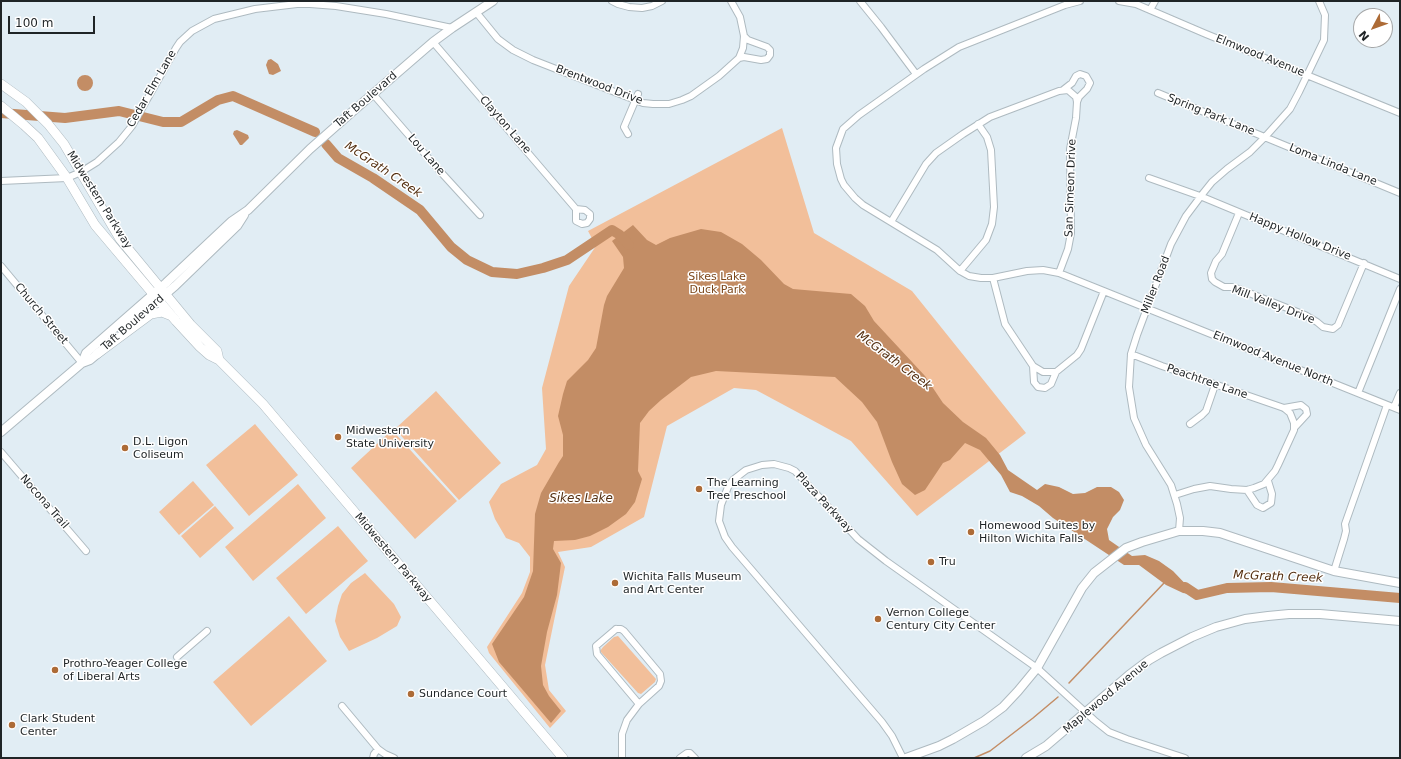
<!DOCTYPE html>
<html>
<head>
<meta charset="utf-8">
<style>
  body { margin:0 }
  #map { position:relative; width:1401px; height:759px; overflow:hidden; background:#e1edf4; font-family:"DejaVu Sans",sans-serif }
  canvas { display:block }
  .frame { position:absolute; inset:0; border:2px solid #1f2426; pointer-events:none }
  .north { position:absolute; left:1353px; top:8px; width:40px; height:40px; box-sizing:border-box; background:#fff; border:1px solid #a5a7a8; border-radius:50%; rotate:229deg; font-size:11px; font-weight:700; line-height:16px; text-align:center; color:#1f2426 }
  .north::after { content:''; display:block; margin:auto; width:14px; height:18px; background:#ad6b36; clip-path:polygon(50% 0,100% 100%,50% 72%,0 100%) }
  .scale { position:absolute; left:8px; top:16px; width:87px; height:18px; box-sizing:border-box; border:2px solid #1f2426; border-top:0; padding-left:5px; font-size:12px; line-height:14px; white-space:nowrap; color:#1f2426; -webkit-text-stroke:3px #fff; paint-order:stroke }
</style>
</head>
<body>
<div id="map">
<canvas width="1401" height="759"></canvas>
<div class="frame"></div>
<div class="north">N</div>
<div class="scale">100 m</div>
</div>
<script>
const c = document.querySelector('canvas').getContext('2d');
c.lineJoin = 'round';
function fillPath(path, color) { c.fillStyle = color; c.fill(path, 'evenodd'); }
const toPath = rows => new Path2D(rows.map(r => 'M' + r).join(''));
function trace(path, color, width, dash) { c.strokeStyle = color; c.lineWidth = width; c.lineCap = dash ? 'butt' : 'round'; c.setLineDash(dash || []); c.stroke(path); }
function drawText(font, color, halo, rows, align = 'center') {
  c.font = font + ' "DejaVu Sans",sans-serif'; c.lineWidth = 3; c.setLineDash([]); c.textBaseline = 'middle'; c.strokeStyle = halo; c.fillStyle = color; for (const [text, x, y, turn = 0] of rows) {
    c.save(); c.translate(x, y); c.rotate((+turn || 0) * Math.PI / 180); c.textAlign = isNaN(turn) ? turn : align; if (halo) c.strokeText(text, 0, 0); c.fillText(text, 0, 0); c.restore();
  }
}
fillPath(toPath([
  [782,128,814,233,912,291,1026,433,917,516,851,441,756,390,734,388,667,426,644,517,591,547,558,552,565,567,545,665,549,690,566,711,550,728,489,653,487,647,522,593,530,572,530,557,519,543,506,538,495,519,489,502,501,484,537,465,546,449,542,388,569,286,596,246,588,231],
  [436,391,501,463,459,500,395,429],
  [255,424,298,475,249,516,206,465],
  [392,430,457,501,415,539,351,468],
  [193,481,214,505,179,535,159,512],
  [298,484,326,518,253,581,225,547],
  [215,506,234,528,200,558,181,536],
  [338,526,368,561,306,614,276,578],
  [365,573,394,604,401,617,397,626,377,638,349,651,340,637,335,621,338,606,342,594,351,583],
  [289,616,327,661,251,726,213,682],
  [618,636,656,679,655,682,641,694,638,693,600,651,603,647,614,637]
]), '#f2bf9a');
fillPath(toPath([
  [271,59,278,64,281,71,273,75,269,74,266,65,268,60],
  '77 83a8 8 0 1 1 16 0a8 8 0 1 1-16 0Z',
  [237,130,248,135,249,138,242,145,240,145,233,134,234,131],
  [633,225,647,240,656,245,670,238,701,229,721,232,742,244,761,260,784,284,793,289,851,294,865,306,874,321,925,376,943,403,963,422,986,438,1000,455,1008,470,1037,490,1045,484,1059,487,1073,494,1085,493,1097,487,1111,487,1119,492,1124,500,1120,510,1113,517,1107,529,1109,540,1132,556,1145,555,1159,561,1173,571,1196,595,1183,593,1166,585,1139,565,1124,565,1053,518,1039,506,1022,496,1010,492,1001,475,980,450,965,443,950,460,943,463,925,490,915,495,902,484,892,462,877,422,862,402,835,377,716,371,691,377,661,400,649,411,640,423,638,471,642,479,635,502,626,514,608,527,590,536,575,540,554,541,553,549,561,563,557,595,547,632,541,666,543,685,549,696,561,711,551,723,499,662,492,644,524,597,533,571,535,514,541,493,559,462,563,456,563,435,558,416,563,394,567,381,588,360,596,348,604,305,607,296,624,268,623,257,612,241]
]), '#c38d65');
trace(toPath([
  [1069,683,1164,583],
  [974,758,990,751,1033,718,1058,697]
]), '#c38d65', 1.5);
trace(toPath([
  [1,113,65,118,119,111,163,122,181,122,218,100,233,96,315,132],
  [326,144,338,158,373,178,420,210,451,247,467,260,492,272,517,274,543,268,567,260,612,230,620,235,629,245],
  [1185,587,1197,595,1227,588,1271,587,1400,598]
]), '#c38d65', 10);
const minor = toPath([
  [612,1,618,4,629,7,642,8,652,6,662,1],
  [860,1,881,27,916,74],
  [1080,1,1065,5,959,47,924,69,859,115,843,129,836,148,837,164,841,179,844,185,855,198,863,205,937,250,960,271,969,276,981,278,993,278,1027,271,1043,270,1059,273,1400,410],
  [1119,1,1136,4,1206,34,1400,113],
  [1150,10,1155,1],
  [476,12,498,39,513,50,533,60,643,103,653,104,669,104,682,100,691,96,719,76,739,58,743,48,744,36,740,17,731,1],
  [433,42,576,209,576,221,582,224,587,223,590,219,590,214,585,210,576,209],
  [739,58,744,57,761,60,767,59,770,55,770,50,767,47,748,40,744,36],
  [1063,90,1072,83,1076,76,1080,74,1086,76,1090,83,1087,89,1079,97,1077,102],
  [1158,93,1400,193],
  [373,94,438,169,480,215],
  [628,134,624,127,638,94],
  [1149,178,1200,196,1400,279],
  [1,181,67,178,81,172,97,162,119,142,132,126,176,48,180,42,192,31,214,19,255,9,297,4,310,4,336,6,386,14,452,28],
  [1239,213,1222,254,1216,261,1211,273,1212,279,1215,282,1224,287,1232,287,1239,289,1305,315,1317,322,1323,327,1333,329,1338,325,1364,263],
  [891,222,926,164,936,153,963,134,990,117,1059,91,1068,90,1076,97,1077,102,1076,118,1070,149,1071,233,1068,249,1059,273],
  [1,266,82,363],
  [960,271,986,240,992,224,994,207,991,150,987,137,978,124],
  [993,278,1005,324,1033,366,1043,372,1056,372,1077,355,1081,349,1104,291],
  [1131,354,1162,366,1284,408,1290,413,1294,423,1294,430,1278,465,1275,471,1264,484,1254,488,1247,490,1231,489,1210,486,1194,489,1175,495],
  [1033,366,1034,382,1038,387,1045,388,1051,384,1056,372],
  [1358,393,1400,289],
  [1394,407,1400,393],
  [1284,408,1301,405,1306,409,1307,414,1295,427],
  [1190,424,1202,415,1206,411,1215,385],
  [1,452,86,551],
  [1247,490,1257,505,1263,508,1271,503,1272,494,1268,481],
  [1179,531,1180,518,1177,504,1171,485,1146,445,1134,418,1129,387,1131,354,1137,335,1171,244,1186,216,1204,192,1212,182,1227,169,1250,152,1265,137,1290,109,1299,92,1324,40,1325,15,1319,1],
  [1334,571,1344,539,1346,531,1345,524,1387,405],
  [616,629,621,629,624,631,660,674,661,681,659,686,639,704,597,654,596,646,616,629],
  [177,657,207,631],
  [342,706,378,749,385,754,394,758],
  [373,758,374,754,378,749],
  [622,758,622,734,627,720,639,704],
  [680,758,687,753,690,753,695,758],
  [903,758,892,736,882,722,732,547,725,537,719,521,721,505,728,487,733,480,746,470,762,465,774,464,789,468,795,471,858,539,886,561,1037,668,1094,720,1109,732,1127,739,1185,758]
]);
const tertiary = toPath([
  [128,326,175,286,237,226,244,215],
  [82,363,86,353,166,283,232,221,248,210,310,149,352,112,433,42,452,28,493,1],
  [1,432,82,363,90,360,102,350],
  [906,758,939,746,953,739,984,721,1003,707,1018,691,1037,668,1082,588,1094,573,1126,548,1142,542,1179,531,1203,531,1220,533,1334,571,1400,583],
  [1026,758,1046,746,1129,675,1149,660,1161,653,1192,637,1216,627,1245,619,1268,616,1289,614,1320,614,1400,621]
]);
const secondary = toPath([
  [1,84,26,102,48,124,64,144,120,239,191,325,217,351,219,360],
  [1,106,24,125,38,138,67,178,95,225,176,321,200,347,209,355,219,360,263,404,563,758],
  [97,354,151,314,162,312,172,316]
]);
trace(minor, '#aebac0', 8);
trace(tertiary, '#aebac0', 10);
trace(secondary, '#aebac0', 10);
trace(minor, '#fff', 6);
trace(tertiary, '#fff', 8);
trace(secondary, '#fff', 9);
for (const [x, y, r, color] of [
  [338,437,4,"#ad6b36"],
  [125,448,4,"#ad6b36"],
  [699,489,4,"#ad6b36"],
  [971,532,4,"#ad6b36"],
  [931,562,4,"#ad6b36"],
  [615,583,4,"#ad6b36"],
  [878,619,4,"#ad6b36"],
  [55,670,4,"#ad6b36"],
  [411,694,4,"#ad6b36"],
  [12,725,4,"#ad6b36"]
]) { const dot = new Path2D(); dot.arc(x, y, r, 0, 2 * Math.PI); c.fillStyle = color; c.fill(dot); trace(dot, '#fff', 1.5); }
drawText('11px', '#1f2426', '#fff', [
  ["Elmwood Avenue",1260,56,22],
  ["Brentwood Drive",599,85,21],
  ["Cedar Elm Lane",152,89,-60],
  ["Taft Boulevard",366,100,-41],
  ["Spring Park Lane",1211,115,22],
  ["Clayton Lane",505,125,49],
  ["Lou Lane",426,155,49],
  ["Loma Linda Lane",1333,165,22],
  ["San Simeon Drive",1071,188,-88],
  ["Midwestern Parkway",99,200,58],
  ["Happy Hollow Drive",1300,237,22],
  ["Miller Road",1156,285,-69],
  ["Mill Valley Drive",1273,305,21],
  ["Church Street",41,314,50],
  ["Taft Boulevard",133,323,-41],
  ["Elmwood Avenue North",1273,359,22],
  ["Peachtree Lane",1207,382,19],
  ["Nocona Trail",44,502,49],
  ["Plaza Parkway",824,503,47],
  ["Midwestern Parkway",393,558,50],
  ["Maplewood Avenue",1106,697,-40]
]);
drawText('11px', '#7d481b', '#fff', [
  ["Sikes Lake",717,277],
  ["Duck Park",717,290]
]);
drawText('11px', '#1f2426', '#fff', [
  ["Midwestern",346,431],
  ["State University",346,444],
  ["D.L. Ligon",133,442],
  ["Coliseum",133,455],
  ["The Learning",707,483],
  ["Tree Preschool",707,496],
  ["Homewood Suites by",979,526],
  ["Hilton Wichita Falls",979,539],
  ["Tru",939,562],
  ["Wichita Falls Museum",623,577],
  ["and Art Center",623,590],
  ["Vernon College",886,613],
  ["Century City Center",886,626],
  ["Prothro-Yeager College",63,664],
  ["of Liberal Arts",63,677],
  ["Sundance Court",419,694],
  ["Clark Student",20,719],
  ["Center",20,732]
], 'left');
drawText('italic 12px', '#553011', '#fff', [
  ["McGrath Creek",383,170,34],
  ["McGrath Creek",894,361,37],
  ["Sikes Lake",581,499],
  ["McGrath Creek",1278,577,2]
]);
</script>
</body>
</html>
